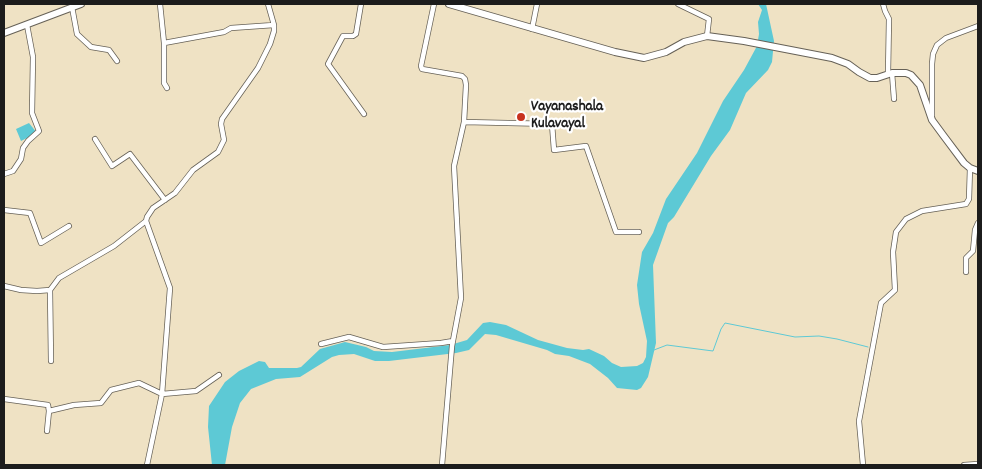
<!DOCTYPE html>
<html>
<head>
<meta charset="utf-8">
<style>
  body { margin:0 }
  #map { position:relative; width:982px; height:469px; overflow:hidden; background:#efe2c4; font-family:Dekko,sans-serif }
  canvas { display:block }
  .frame { position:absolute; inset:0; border:5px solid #1c1c1c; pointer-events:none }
</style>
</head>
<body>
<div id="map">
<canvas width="982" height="469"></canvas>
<div class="frame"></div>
</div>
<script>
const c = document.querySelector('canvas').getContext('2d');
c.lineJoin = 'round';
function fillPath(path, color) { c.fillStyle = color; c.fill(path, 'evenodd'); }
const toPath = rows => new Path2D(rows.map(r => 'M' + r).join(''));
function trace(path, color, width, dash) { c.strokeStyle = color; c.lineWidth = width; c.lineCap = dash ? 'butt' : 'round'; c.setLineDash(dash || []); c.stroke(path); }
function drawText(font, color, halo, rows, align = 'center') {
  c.font = font + ' Dekko,sans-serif'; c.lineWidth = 4.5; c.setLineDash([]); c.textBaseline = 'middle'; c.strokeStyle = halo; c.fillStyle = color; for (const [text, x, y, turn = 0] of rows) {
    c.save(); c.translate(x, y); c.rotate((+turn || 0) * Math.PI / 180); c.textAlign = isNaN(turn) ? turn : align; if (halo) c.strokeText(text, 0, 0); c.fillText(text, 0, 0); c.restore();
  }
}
fillPath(toPath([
  [758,4,766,4,774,41,772,62,768,70,746,93,730,130,711,156,674,217,668,223,653,265,656,343,648,377,641,388,637,390,617,388,608,378,590,364,569,356,555,354,547,350,496,335,485,334,469,350,456,353,389,361,375,361,354,354,339,355,332,357,300,377,276,379,251,389,240,403,232,427,225,465,212,465,208,427,209,406,225,382,239,371,259,361,265,362,269,368,297,368,301,367,320,349,345,342,366,347,374,351,392,352,450,345,467,340,483,323,490,322,506,325,538,340,567,348,583,350,589,349,604,356,612,363,621,367,637,366,643,363,646,357,647,341,639,304,637,285,642,252,653,233,666,199,697,153,723,101,744,70,757,46,759,34,758,22,762,10],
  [29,123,37,133,21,141,16,129]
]), '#5dc9d5');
trace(toPath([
  [654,350,667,345,713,351,721,329,725,323,795,337,819,336,837,339,868,347]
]), '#5dc9d5', 1);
const street = toPath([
  [160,4,164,43,224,32,231,28,274,25],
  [361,4,356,34,353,36,343,36,328,64,364,114],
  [434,4,421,66,422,69,462,76,465,79,466,85,464,122,454,166,461,298,452,346,442,465],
  [678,4,709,19,707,36],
  [883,4,885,11,889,19,888,74],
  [72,7,77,34,91,47,109,50,117,61],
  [532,29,537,4],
  [164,43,164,83,167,88],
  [892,73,894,99],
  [932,116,932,64,933,54,937,45,946,38,978,26],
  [464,122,552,124,554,150,586,146,616,232,639,232],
  [95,139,112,166,130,154,165,200],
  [4,174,13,171,21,159,23,148,28,141,39,131,32,113,33,57,27,25],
  [4,210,30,213,41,243,69,226],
  [146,221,170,288,162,394,147,465],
  [966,272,966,258,973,251,975,230,978,223],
  [4,286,21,290,37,291,50,290,59,278,114,246,146,221,147,217,153,208,175,193,193,170,218,152,224,140,221,124,222,119,258,68,270,44,274,31,274,25,268,4],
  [50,290,51,361],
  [321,344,349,337,383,347,441,343,453,341],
  [4,399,48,405,49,411],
  [47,431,49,411,74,405,101,403,111,390,139,383,162,394,196,391,219,375],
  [863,465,859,421,881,303,895,290,893,252,896,232,906,219,922,211,966,204,969,199,970,168],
  [964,465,978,464]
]);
const secondary = toPath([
  [449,4,615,52,644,58,666,52,684,42,707,36,744,41,832,58,848,64,859,72,870,78,877,78,892,73,906,73,911,75,920,85,932,120,943,135,964,163,970,168,978,171],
  [4,33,81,4]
]);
trace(street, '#666157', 6);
trace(secondary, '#666157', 8);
trace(street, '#fff', 4.5);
trace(secondary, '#fff', 6);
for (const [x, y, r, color] of [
  [521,117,5,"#c8321e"]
]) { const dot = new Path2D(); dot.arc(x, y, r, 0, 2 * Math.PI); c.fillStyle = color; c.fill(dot); trace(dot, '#fff', 2); }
drawText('bold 15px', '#1c1c1c', '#fff', [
  ["Vayanashala",531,108],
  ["Kulavayal",531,125]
], 'left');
</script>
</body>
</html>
